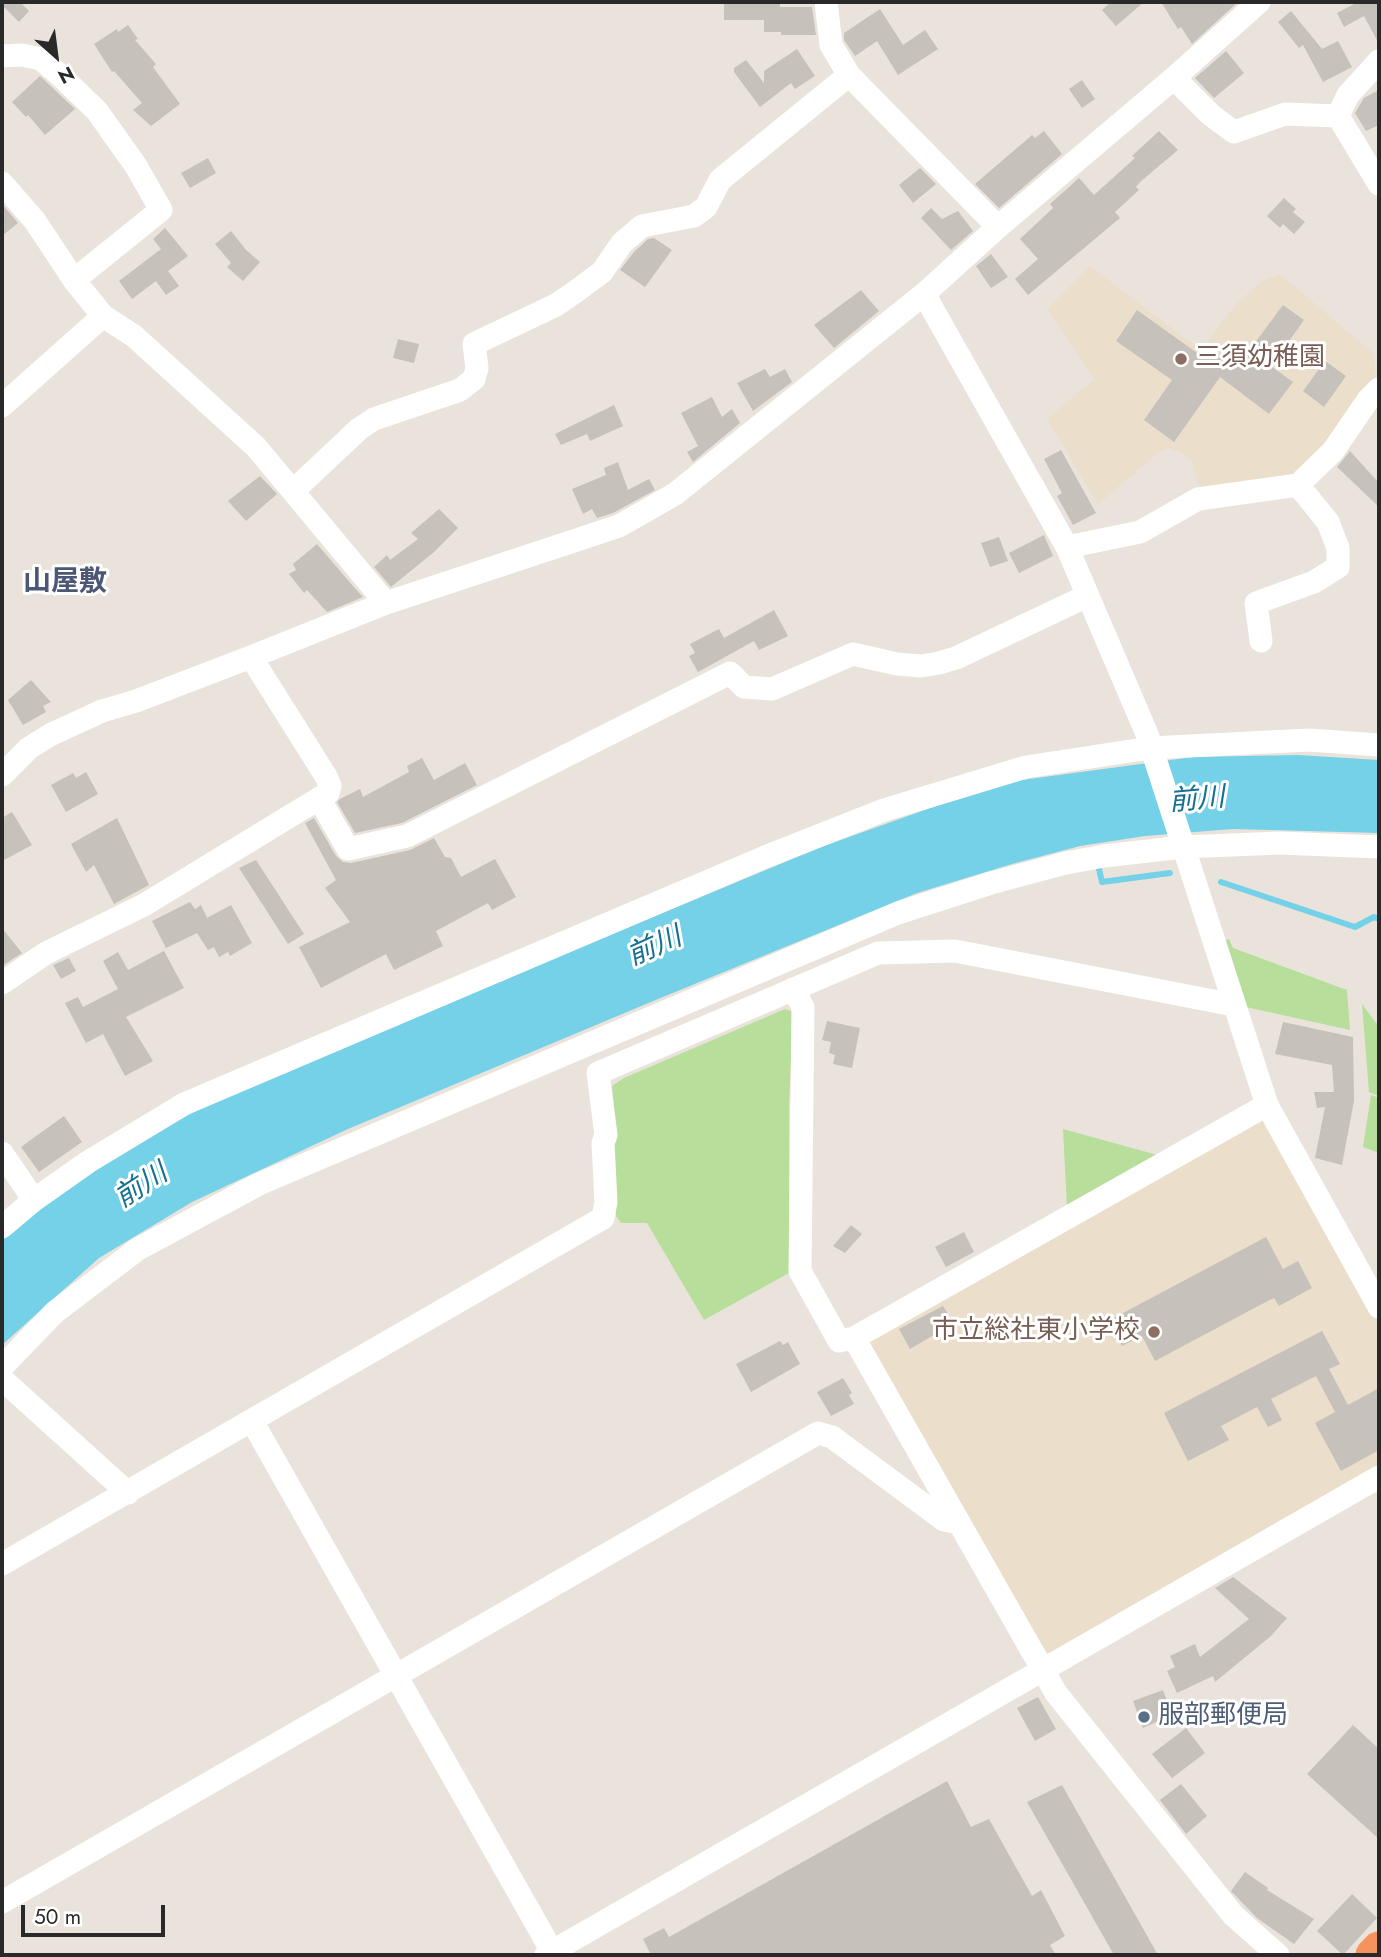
<!DOCTYPE html>
<html>
<head>
<meta charset="utf-8">
<style>
  body { margin:0 }
  #map { position:relative; width:1381px; height:1957px; overflow:hidden; background:#eae3db; font-family:Jost,sans-serif }
  canvas { display:block }
  .frame { position:absolute; inset:0; border:4px solid #292929; pointer-events:none }
  .north { position:absolute; left:21px; top:21px; width:70px; height:70px; -webkit-text-stroke:5px #fff; paint-order:stroke; rotate:152deg; font-size:19px; font-weight:700; line-height:28px; text-align:center; color:#292929 }
  .north::after { content:''; display:block; margin:auto; width:24px; height:32px; background:#292929; clip-path:polygon(50% 0,100% 100%,50% 72%,0 100%) }
  .scale { position:absolute; left:21px; top:1905px; width:144px; height:32px; box-sizing:border-box; border:4px solid #292929; border-top:0; padding-left:9px; font-size:21px; line-height:24px; white-space:nowrap; color:#292929; -webkit-text-stroke:5px #fff; paint-order:stroke }
</style>
</head>
<body>
<div id="map">
<canvas width="1381" height="1957"></canvas>
<div class="frame"></div>
<div class="north">N</div>
<div class="scale">50 m</div>
</div>
<script>
const c = document.querySelector('canvas').getContext('2d');
c.lineJoin = 'round';
function fillPath(path, color) { c.fillStyle = color; c.fill(path, 'evenodd'); }
const toPath = rows => new Path2D(rows.map(r => 'M' + r).join(''));
function trace(path, color, width, dash) { c.strokeStyle = color; c.lineWidth = width; c.lineCap = dash ? 'butt' : 'round'; c.setLineDash(dash || []); c.stroke(path); }
function drawText(font, color, halo, rows, align = 'center') {
  c.font = font + ' Jost,"Noto Sans JP",sans-serif'; c.lineWidth = 6; c.setLineDash([]); c.textBaseline = 'middle'; c.strokeStyle = halo; c.fillStyle = color; for (const [text, x, y, turn = 0] of rows) {
    c.save(); c.translate(x, y); c.rotate((+turn || 0) * Math.PI / 180); c.textAlign = isNaN(turn) ? turn : align; if (halo) c.strokeText(text, 0, 0); c.fillText(text, 0, 0); c.restore();
  }
}
fillPath(toPath([
  [1090,266,1201,350,1236,304,1262,281,1280,274,1374,354,1376,383,1303,475,1201,493,1192,462,1180,452,1169,448,1157,454,1098,504,1047,419,1094,379,1047,309],
  [1261,1115,1379,1324,1379,1467,1052,1654,1038,1649,864,1345]
]), '#ebdecb');
fillPath(toPath([
  [1229,939,1233,948,1347,990,1350,1030,1246,1007,1224,941],
  [1362,1004,1376,1023,1379,1024,1379,1096,1369,1092],
  [785,1009,793,1012,789,1106,789,1273,704,1320,647,1223,621,1223,616,1216,612,1142,617,1136,612,1086,624,1078],
  [1371,1095,1379,1098,1379,1153,1363,1147],
  [1063,1129,1161,1156,1067,1207]
]), '#b7de9b');
fillPath(toPath([
  [1298,755,1379,760,1379,833,1233,829,1145,836,1080,846,1012,864,917,893,658,999,348,1129,192,1202,99,1258,2,1345,2,1240,74,1180,197,1110,456,999,821,847,936,806,1014,781,1193,757]
]), '#74d1e7');
trace(toPath([
  [1099,869,1102,882,1170,873],
  [1221,882,1355,927,1374,917,1379,919]
]), '#74d1e7', 6);
fillPath(toPath([
  [2,2,20,2,29,11,19,22,2,5],
  [724,2,780,2,780,7,812,7,816,35,781,35,781,32,764,32,764,20,724,20],
  [1111,2,1144,2,1116,26,1102,10],
  [1161,2,1238,2,1192,44,1181,27,1178,29],
  [1358,2,1379,2,1379,44,1364,16,1344,27,1337,13],
  [880,9,903,45,925,30,938,49,898,75,877,41,855,56,844,40,844,33],
  [1291,11,1322,49,1338,41,1352,67,1323,82,1303,45,1299,48,1278,22],
  [128,25,138,39,135,40,156,64,153,67,180,104,151,126,133,110,142,103,114,71,112,72,94,44,117,29,118,32],
  [797,49,815,76,795,89,791,83,760,107,734,72,734,68,746,60,764,83,764,71],
  [1226,51,1244,73,1214,98,1195,78],
  [40,76,75,109,45,135,28,115,26,117,12,102],
  [1082,80,1095,99,1082,108,1069,89],
  [1379,90,1379,125,1366,131,1355,113,1364,98],
  [1044,131,1062,154,999,208,975,184,1032,135,1035,138],
  [1159,131,1178,150,1140,182,1136,187,1139,190,1115,212,1120,218,1028,295,1015,279,1038,259,1020,239,1053,208,1050,204,1079,178,1094,195,1135,158,1132,156],
  [208,158,216,173,190,188,181,173],
  [920,168,936,184,913,203,899,185],
  [1284,198,1296,209,1293,212,1305,222,1294,234,1283,224,1280,228,1267,216],
  [2,204,18,223,2,236],
  [931,208,942,219,958,211,973,231,951,250,921,218],
  [165,228,188,256,168,271,179,286,166,295,156,281,132,299,119,281,161,249,153,239],
  [231,231,246,250,260,262,243,281,227,267,231,263,215,244],
  [654,238,672,250,645,287,620,270,634,252,648,239],
  [991,254,1008,277,991,288,976,266],
  [861,290,879,311,834,348,814,325],
  [1283,305,1304,320,1271,366,1293,382,1269,414,1220,377,1174,442,1144,420,1172,380,1116,341,1137,310,1200,355,1208,345,1237,367],
  [398,339,419,344,414,363,393,358],
  [1325,361,1346,376,1324,407,1303,391],
  [765,369,770,377,785,369,792,382,753,411,737,383],
  [712,397,722,417,732,409,740,423,693,462,687,452,698,446,681,413],
  [614,405,623,426,590,441,587,434,561,445,555,434],
  [1061,450,1096,513,1073,525,1057,496,1062,493,1044,459],
  [1350,451,1379,483,1379,507,1337,467],
  [618,462,628,490,649,479,655,490,613,513,597,518,592,509,583,514,572,489,606,475,604,468],
  [260,476,277,494,246,521,228,501],
  [439,509,458,528,434,552,391,587,374,567,387,555,390,560,418,539,411,533],
  [1044,535,1053,556,1019,573,1009,553],
  [999,537,1008,561,990,567,981,543],
  [317,544,352,585,363,597,327,612,307,590,304,593,289,574,296,570,293,564],
  [774,610,788,636,759,650,754,641,698,672,689,656,695,653,690,644,719,629,724,638],
  [31,680,51,702,43,706,46,712,23,725,8,700],
  [422,758,434,780,465,763,477,785,402,823,355,833,337,802,340,799,360,789,363,797,409,772,407,766],
  [86,772,98,794,66,812,51,785,73,773,76,778],
  [12,812,32,845,2,861,2,818],
  [117,818,149,885,114,904,94,865,86,872,71,844],
  [314,818,336,856,343,862,351,863,410,850,434,838,445,857,451,858,461,877,495,859,516,897,492,910,488,903,436,931,443,946,394,970,386,954,321,988,299,947,350,922,325,888,336,880,305,823],
  [256,860,304,934,288,944,239,868],
  [190,902,195,909,201,905,207,918,231,905,252,943,230,956,228,952,219,957,214,947,208,950,197,933,166,948,152,921],
  [2,928,22,953,2,966],
  [164,951,184,988,126,1017,153,1061,125,1076,103,1034,86,1043,65,1003,78,997,83,1007,118,989,103,961,118,952,128,970],
  [69,958,76,971,61,979,53,965],
  [827,1021,860,1028,852,1068,833,1064,835,1055,829,1053,831,1042,822,1040],
  [1283,1022,1353,1037,1354,1101,1342,1165,1315,1158,1325,1107,1317,1108,1314,1092,1334,1092,1332,1065,1275,1054],
  [64,1116,82,1142,39,1172,21,1147],
  [851,1225,862,1234,845,1253,833,1246],
  [964,1232,974,1252,946,1267,935,1247],
  [1266,1237,1283,1269,1298,1261,1312,1288,1279,1306,1274,1298,1260,1305,1155,1361,1142,1336,1122,1346,1108,1321],
  [943,1306,954,1323,910,1349,899,1329],
  [1322,1331,1340,1364,1329,1369,1348,1405,1379,1388,1379,1450,1341,1471,1315,1423,1335,1412,1316,1376,1271,1399,1282,1420,1268,1427,1257,1407,1221,1426,1229,1440,1188,1461,1164,1413],
  [780,1341,783,1345,788,1342,800,1364,751,1392,736,1364],
  [843,1378,852,1393,849,1395,854,1404,831,1416,817,1392],
  [1233,1577,1287,1618,1271,1636,1215,1682,1213,1676,1177,1693,1167,1671,1175,1667,1170,1656,1195,1644,1200,1657,1249,1619,1215,1588],
  [1163,1690,1172,1715,1143,1728,1133,1701],
  [1038,1697,1056,1729,1035,1741,1017,1708],
  [1353,1725,1379,1749,1379,1839,1307,1774],
  [1186,1728,1205,1753,1172,1778,1152,1754],
  [947,1781,971,1827,989,1819,1032,1896,1041,1890,1065,1936,1050,1945,1056,1955,651,1955,643,1939,664,1928,669,1937],
  [1181,1784,1207,1816,1186,1834,1160,1800],
  [1062,1785,1158,1955,1114,1955,1027,1802],
  [1245,1872,1268,1888,1267,1890,1314,1919,1294,1944,1257,1918,1231,1891],
  [1352,1894,1377,1918,1343,1955,1317,1931]
]), '#c6c1ba');
trace(toPath([
  [826,2,831,45,849,75,998,227],
  [2,56,22,55,41,59,62,77,97,111,136,166,161,210,74,280],
  [1174,78,1211,115,1234,132,1285,114,1338,116,1379,184],
  [1338,116,1348,95,1379,61],
  [2,183,35,221,74,280,103,316,134,336,256,447,386,603],
  [924,294,1067,547,1147,734,1267,1105,1379,1307],
  [2,406,103,316],
  [293,491,359,429,374,419,460,390,474,379,477,368,474,344,556,305,575,292,602,272,622,243,642,226,694,216,706,207,720,180,849,75],
  [1067,547,1140,532,1198,499,1298,485,1333,451,1368,400,1379,389],
  [1261,641,1256,603,1314,582,1338,567,1338,548,1328,522,1298,485],
  [2,775,29,748,52,734,102,711,136,701,251,657,386,603,619,526,675,494,924,294,998,227,1174,78,1259,2],
  [320,800,348,849,407,836,730,673,744,687,772,689,853,654,897,664,921,666,939,663,956,658,1087,596],
  [2,983,46,953,144,905,328,793,330,786,327,778,251,657],
  [793,989,803,1007,800,1271,839,1341,854,1338],
  [1267,1105,854,1338,1056,1693,1233,1915,1278,1955],
  [2,1153,34,1200],
  [2,1227,34,1200,88,1162,184,1104,765,857,884,810,1026,767,1150,748,1309,740,1379,745],
  [2,1367,55,1312,138,1249,259,1184,898,913,991,883,1066,863,1104,856,1183,847,1280,843,1379,847],
  [2,1379,128,1493],
  [252,1421,554,1955],
  [2,1564,603,1218,606,1202,603,1143,606,1135,598,1073,878,953,955,951,1234,1005],
  [2,1902,818,1433,832,1437,944,1520,959,1523],
  [546,1955,1379,1477]
]), '#fff', 23);
trace(toPath([
  [1373,1955,1379,1949]
]), '#f4935d', 35);
for (const [x, y, r, color] of [
  [1181,359,7,"#8d6e63"],
  [1154,1332,7,"#8d6e63"],
  [1144,1717,7,"#5c6f8a"]
]) { const dot = new Path2D(); dot.arc(x, y, r, 0, 2 * Math.PI); c.fillStyle = color; c.fill(dot); trace(dot, '#fff', 2.5); }
drawText('26px', '#785e54', '#fff', [
  ["三須幼稚園",1195,359],
  ["市立総社東小学校",1140,1332,"right"]
], 'left');
drawText('26px', '#4e5e75', '#fff', [
  ["服部郵便局",1158,1717]
], 'left');
drawText('bold 28px', '#4c5776', '#fff', [
  ["山屋敷",65,583]
]);
drawText('italic 28px', '#156f90', '#fff', [
  ["前川",1197,801,-5],
  ["前川",655,948,-24],
  ["前川",142,1187,-33]
]);
</script>
</body>
</html>
